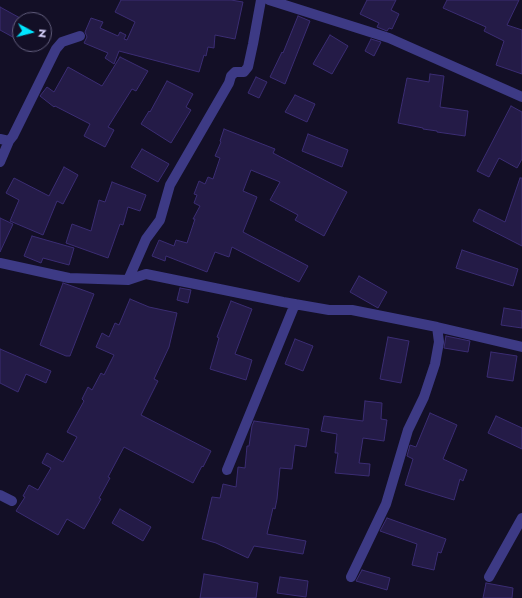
<!DOCTYPE html>
<html>
<head>
<meta charset="utf-8">
<style>
  body { margin:0 }
  #map { position:relative; width:522px; height:598px; overflow:hidden; background:#130f26; font-family:Jost,sans-serif }
  canvas { display:block }
  .north { position:absolute; left:12px; top:12px; width:40px; height:40px; box-sizing:border-box; background:#130f26; border:1px solid #625e7d; border-radius:50%; rotate:97deg; font-size:11px; font-weight:700; line-height:16px; text-align:center; color:#d9d4ff }
  .north::after { content:''; display:block; margin:auto; width:14px; height:18px; background:#00e5ff; clip-path:polygon(50% 0,100% 100%,50% 72%,0 100%) }
</style>
</head>
<body>
<div id="map">
<canvas width="522" height="598"></canvas>
<div class="north">N</div>
</div>
<script>
const c = document.querySelector('canvas').getContext('2d');
c.lineJoin = 'round';
function fillPath(path, color) { c.fillStyle = color; c.fill(path, 'evenodd'); }
const toPath = rows => new Path2D(rows.map(r => 'M' + r).join(''));
function trace(path, color, width, dash) { c.strokeStyle = color; c.lineWidth = width; c.lineCap = dash ? 'butt' : 'round'; c.setLineDash(dash || []); c.stroke(path); }
const building = toPath([
  [121,0,231,0,243,2,235,39,215,35,214,48,208,47,206,56,204,55,199,72,119,51,114,64,105,58,108,53,84,43,87,37,85,32,91,18,103,22,100,28,118,36,120,32,126,35,124,39,127,40,135,22,115,12,121,0],
  [367,0,396,0,391,10,399,14,392,29,389,28,387,31,377,27,379,23,360,14,367,0],
  [447,0,519,0,507,25,522,30,522,74,496,65,504,41,484,31,486,27,443,8,447,0],
  [0,7,20,18,20,41,0,30,0,7],
  [298,16,310,21,285,84,270,77,282,52,283,53,298,16],
  [330,35,348,46,332,74,313,64,330,35],
  [371,39,381,42,374,56,365,51,371,39],
  [120,57,148,71,136,91,132,89,108,127,114,130,105,147,84,136,90,124,55,106,54,107,40,96,47,87,54,92,68,67,102,86,120,57],
  [430,74,444,76,440,107,468,111,465,136,437,132,437,131,423,129,423,128,398,123,407,78,429,82,430,74],
  [256,77,267,82,259,98,248,93,256,77],
  [167,81,193,94,186,107,191,110,171,143,141,124,149,111,150,112,167,81],
  [295,95,315,104,307,122,285,112,295,95],
  [511,106,522,112,522,159,517,168,499,158,489,177,477,171,511,106],
  [224,129,275,149,273,153,347,192,324,236,295,220,298,215,270,200,280,182,251,170,243,191,257,197,243,232,308,266,299,282,232,247,229,257,215,252,207,272,166,256,165,261,152,256,159,240,174,246,176,240,187,243,195,219,193,219,200,206,194,203,197,195,194,194,199,181,205,184,208,177,213,179,220,158,215,156,221,142,220,141,224,129],
  [308,134,348,150,342,167,302,151,308,134],
  [142,149,169,164,158,182,131,167,142,149],
  [64,167,78,175,63,204,57,201,43,235,10,221,19,200,6,193,14,178,49,196,64,167],
  [520,178,522,178,522,246,473,221,479,209,505,222,520,178],
  [112,182,146,195,140,211,128,207,123,225,120,224,108,258,66,243,72,224,91,231,99,200,105,202,112,182],
  [0,218,13,224,0,252,0,218],
  [32,236,74,248,69,265,43,258,41,263,24,256,32,236],
  [462,250,518,269,513,286,456,268,462,250],
  [359,276,387,292,378,308,350,292,359,276],
  [63,283,69,285,94,294,70,356,66,356,40,345,63,283],
  [180,288,191,290,188,303,177,300,180,288],
  [130,299,149,307,177,313,169,347,154,379,158,381,141,415,211,451,203,467,202,466,193,483,124,447,108,477,110,478,99,498,101,499,84,529,67,519,58,535,16,511,25,497,23,496,29,485,38,490,51,468,42,463,47,453,63,462,77,437,67,432,84,401,82,399,88,387,92,390,101,373,104,375,114,355,96,347,102,333,109,337,115,323,119,325,130,299],
  [231,301,252,309,235,354,252,360,246,380,210,369,219,338,217,337,231,301],
  [504,308,522,311,522,328,501,325,504,308],
  [446,336,470,341,468,352,444,348,446,336],
  [388,337,409,341,401,383,380,379,388,337],
  [295,339,313,346,303,371,285,364,295,339],
  [0,349,51,371,46,383,26,374,18,392,0,383,0,349],
  [491,352,517,356,513,381,487,377,491,352],
  [365,401,382,403,381,419,387,420,384,441,363,438,359,463,370,464,369,476,335,473,338,453,335,453,337,434,321,431,324,416,363,421,365,401],
  [430,413,457,425,443,459,467,470,463,481,460,479,454,500,405,485,413,459,407,456,410,445,416,447,430,413],
  [496,416,522,428,522,449,488,433,496,416],
  [254,421,309,429,306,447,295,445,292,469,280,468,277,499,275,509,273,508,267,534,306,541,303,554,254,546,248,558,216,543,202,539,212,497,220,498,223,484,236,487,238,467,245,468,247,446,249,446,252,426,254,421],
  [120,509,151,527,143,541,112,523,120,509],
  [387,518,446,539,441,553,438,552,434,570,412,565,417,544,380,531,387,518],
  [362,570,390,578,387,590,356,581,362,570],
  [204,574,258,583,256,598,200,598,204,574],
  [280,577,308,581,306,597,277,593,280,577],
  [486,583,513,588,512,598,483,598,486,583]
]);
fillPath(building, '#241b47');
trace(building, '#3b2d73', 1);
trace(toPath([
  [269,0,389,38,522,97],
  [0,139,9,141,13,136,56,49,62,42,80,36],
  [0,162,9,141],
  [0,263,69,278,128,280,146,274,283,302,329,310,352,310,437,327,522,347],
  [128,280,146,239,160,220,170,185,229,83,231,76,235,72,244,72,248,67,253,44,261,0],
  [227,470,295,304],
  [0,495,12,501],
  [351,577,386,504,408,430,424,397,435,364,439,342,437,327],
  [489,577,522,518]
]), '#3d3a85', 10);
</script>
</body>
</html>
